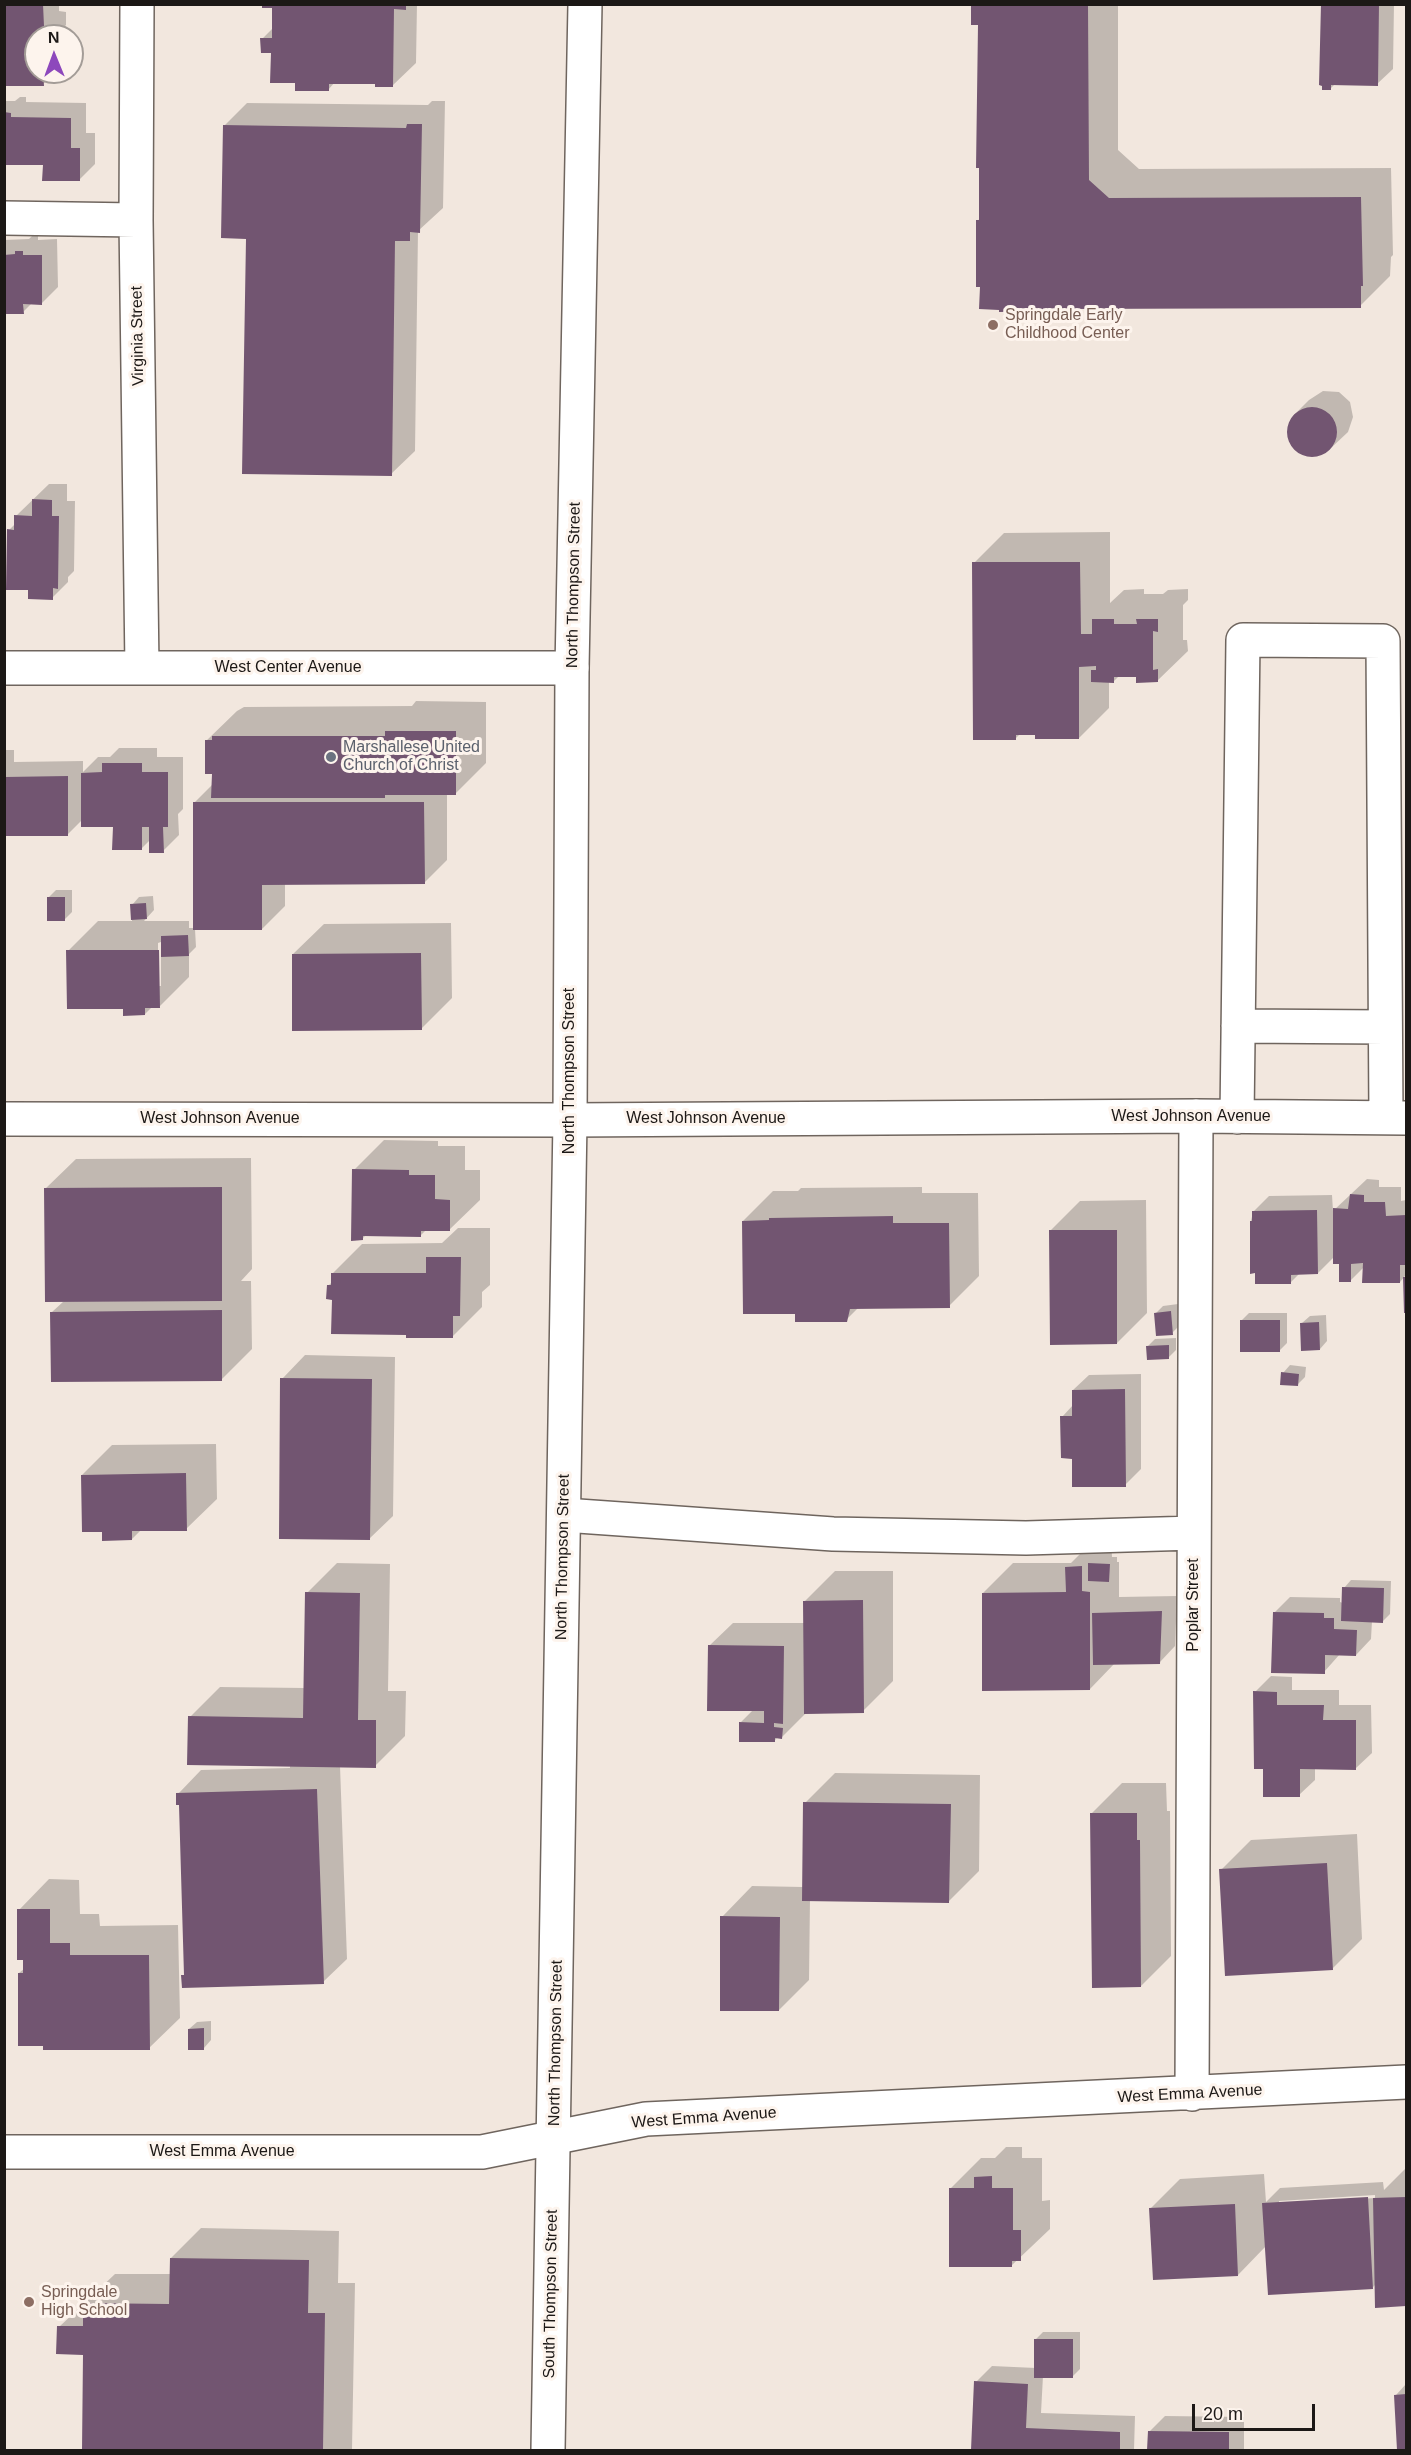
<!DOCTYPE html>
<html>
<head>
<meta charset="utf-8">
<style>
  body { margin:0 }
  #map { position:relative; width:1411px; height:2455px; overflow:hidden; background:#f2e7de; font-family:Helvetica,sans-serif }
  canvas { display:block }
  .frame { position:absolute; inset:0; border:6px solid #1c1816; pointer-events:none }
  .north { position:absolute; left:24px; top:24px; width:60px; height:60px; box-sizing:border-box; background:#fdf4ed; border:2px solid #a39c97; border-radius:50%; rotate:359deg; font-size:16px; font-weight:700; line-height:24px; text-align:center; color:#1c1816 }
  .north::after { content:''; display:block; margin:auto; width:21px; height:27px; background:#8d48bc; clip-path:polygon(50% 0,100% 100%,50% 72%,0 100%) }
  .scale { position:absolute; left:1192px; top:2404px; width:123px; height:27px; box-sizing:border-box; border:3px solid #1c1816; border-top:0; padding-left:8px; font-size:18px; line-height:21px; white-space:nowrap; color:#1c1816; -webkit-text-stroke:4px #fdf4ed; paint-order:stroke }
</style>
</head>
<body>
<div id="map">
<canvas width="1411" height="2455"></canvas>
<div class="frame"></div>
<div class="north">N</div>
<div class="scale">20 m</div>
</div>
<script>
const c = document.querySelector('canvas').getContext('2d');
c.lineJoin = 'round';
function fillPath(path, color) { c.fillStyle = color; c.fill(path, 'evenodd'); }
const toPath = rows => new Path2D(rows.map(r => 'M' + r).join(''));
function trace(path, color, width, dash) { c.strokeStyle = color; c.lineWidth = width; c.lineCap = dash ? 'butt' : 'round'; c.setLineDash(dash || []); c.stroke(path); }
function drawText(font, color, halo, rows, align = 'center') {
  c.font = font + ' Helvetica,sans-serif'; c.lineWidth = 6; c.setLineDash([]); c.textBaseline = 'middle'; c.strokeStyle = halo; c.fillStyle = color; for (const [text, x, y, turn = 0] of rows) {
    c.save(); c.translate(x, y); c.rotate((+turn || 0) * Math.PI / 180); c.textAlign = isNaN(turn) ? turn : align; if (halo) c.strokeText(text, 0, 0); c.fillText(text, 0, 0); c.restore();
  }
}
fillPath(toPath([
  [4,4,59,4,59,11,66,12,66,25,58,33,58,36,36,36,36,72,55,72,43,84,4,85],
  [264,4,417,4,416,63,392,86,376,83,335,82,328,90,296,81,262,39,273,28,274,6],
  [973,4,1118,4,1118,150,1139,169,1391,168,1393,255,1391,257,1390,276,1360,306,1069,307,1067,310,977,221,981,218,980,24],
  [1322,4,1394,4,1393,69,1377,84,1336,83,1330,89],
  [20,97,26,97,26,102,86,103,86,133,95,133,95,164,79,180,44,164,4,164,4,101,15,101],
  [432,101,445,101,443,208,418,231,415,451,391,474,248,238,224,126,247,103,428,105],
  [32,236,38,236,38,240,57,239,58,287,42,303,32,303,23,312,4,313,4,240,29,239],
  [1323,391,1339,392,1350,402,1353,417,1348,432,1331,448,1318,455,1302,454,1291,445,1288,431,1293,416,1309,400],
  [49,484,67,484,67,501,75,501,74,571,68,577,68,582,52,598,29,588,9,530,16,523,16,516],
  [1110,532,1110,603,1124,590,1144,589,1144,594,1163,594,1168,590,1188,589,1188,600,1183,605,1183,640,1187,640,1188,651,1157,681,1137,675,1119,676,1114,681,1109,681,1109,708,1079,738,1020,734,1016,738,974,563,1004,533],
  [416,701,486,702,486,763,456,793,447,793,447,860,424,883,285,884,285,906,262,929,195,929,196,947,189,954,189,977,159,1007,152,1007,145,1014,124,1007,68,951,98,921,132,921,132,905,139,897,153,896,154,910,144,921,189,921,189,928,195,928,194,803,213,784,213,772,206,741,237,711,244,707,412,706],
  [161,942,161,986,158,986,158,943],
  [119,748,157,748,157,757,183,757,183,809,178,814,179,835,163,851,151,839,142,848,114,825,82,820,68,834,4,827,4,750,14,750,14,762,83,761,83,772,98,757,110,757],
  [56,890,72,890,72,912,65,919,48,898],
  [451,923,452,998,422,1028,293,954,324,924],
  [384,1140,438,1141,438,1146,465,1146,465,1170,480,1170,480,1200,449,1230,426,1230,420,1236,366,1235,362,1239,354,1170],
  [251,1158,252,1269,241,1281,251,1281,252,1349,222,1379,52,1312,64,1301,45,1189,76,1159],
  [1367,1179,1379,1180,1379,1187,1401,1187,1401,1201,1406,1200,1406,1311,1405,1276,1400,1282,1364,1267,1350,1281,1340,1262,1334,1257,1318,1273,1300,1273,1290,1283,1251,1221,1253,1212,1269,1196,1332,1195,1333,1211],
  [922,1187,922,1193,978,1193,979,1276,949,1306,858,1308,846,1320,796,1312,743,1221,773,1191,798,1191,801,1188],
  [1146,1200,1147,1313,1117,1343,1050,1231,1080,1201],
  [458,1228,490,1228,490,1285,482,1292,482,1307,452,1337,408,1333,333,1299,328,1286,333,1281,332,1274,362,1244,442,1243],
  [1178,1304,1180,1325,1172,1333,1156,1313,1163,1306],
  [1249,1313,1287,1313,1287,1343,1280,1350,1241,1321],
  [1326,1315,1327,1341,1320,1349,1302,1323,1310,1316],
  [1176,1338,1176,1350,1168,1358,1147,1347,1155,1339],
  [305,1355,395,1357,393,1516,369,1539,282,1379],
  [1290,1365,1306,1367,1305,1377,1298,1384,1283,1373],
  [1141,1374,1141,1469,1125,1485,1073,1457,1062,1417,1073,1405,1073,1390,1089,1375],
  [216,1444,217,1499,186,1529,141,1530,132,1539,104,1530,82,1475,112,1445],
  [1097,1537,1111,1537,1112,1557,1117,1557,1117,1562,1119,1562,1119,1597,1177,1596,1175,1646,1160,1662,1115,1663,1090,1689,983,1593,1013,1563,1071,1563],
  [337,1563,390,1564,388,1691,406,1691,405,1736,375,1766,340,1766,347,1959,323,1982,183,1976,185,1974,181,1804,178,1794,201,1770,290,1768,290,1765,190,1717,220,1687,305,1688,307,1593],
  [835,1571,893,1571,893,1681,863,1711,805,1714,782,1737,778,1737,774,1741,741,1722,754,1709,709,1646,733,1623,805,1623,805,1601],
  [1351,1580,1391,1581,1390,1614,1383,1621,1372,1621,1371,1639,1356,1655,1340,1654,1324,1672,1274,1613,1290,1597,1340,1598,1340,1602,1343,1603,1344,1588],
  [1271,1676,1292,1677,1292,1690,1339,1690,1339,1705,1371,1705,1372,1753,1356,1768,1315,1768,1315,1780,1299,1795,1255,1692],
  [835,1773,980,1775,979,1871,949,1901,810,1899,809,1980,779,2010,722,1917,752,1886,803,1887,805,1803],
  [1122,1783,1166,1783,1167,1811,1170,1811,1171,1956,1141,1986,1092,1813],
  [1357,1834,1362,1939,1332,1969,1221,1870,1251,1840],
  [49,1879,79,1880,80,1914,99,1914,100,1926,178,1925,180,2018,149,2048,19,1973,25,1968,19,1910],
  [211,2021,211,2040,204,2048,189,2029,197,2022],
  [1006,2147,1022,2147,1022,2158,1042,2158,1042,2201,1050,2200,1050,2229,1011,2266,950,2189,981,2158,995,2158],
  [1405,2169,1406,2169,1406,2305,1377,2306,1376,2284,1373,2287,1266,2246,1238,2275,1150,2209,1180,2179,1264,2174,1266,2202,1280,2188,1383,2182,1384,2190],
  [1375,2195,1375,2198,1279,2204,1279,2201],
  [201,2228,339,2231,338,2283,355,2283,352,2450,83,2450,85,2354,59,2327,115,2274,171,2274,171,2258],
  [1043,2332,1080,2332,1080,2369,1072,2377,1043,2376,1041,2413,1135,2416,1134,2450,973,2450,976,2382,992,2366,1036,2368,1036,2339],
  [1406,2384,1406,2450,1398,2450,1396,2395],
  [1165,2416,1244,2417,1244,2450,1149,2450,1149,2432]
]), '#0003');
fillPath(toPath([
  [4,4,43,4,44,26,51,27,51,36,36,36,36,72,43,72,44,86,4,86],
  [262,4,406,4,406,10,394,9,393,87,375,87,375,84,329,84,329,91,295,91,295,83,270,83,271,53,261,53,260,38,272,38,272,8,262,8],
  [971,4,1088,4,1089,180,1109,198,1361,197,1363,286,1361,286,1361,308,1067,309,1067,311,999,312,999,310,979,309,980,287,976,287,976,220,979,220,979,168,976,168,978,25,971,25],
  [1321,4,1379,4,1378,86,1331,85,1331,90,1322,90,1322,86,1319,85],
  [4,112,11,113,11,117,71,118,71,148,80,148,80,181,42,181,43,165,4,165],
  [407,124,422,124,420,233,410,232,410,241,395,241,392,476,242,474,246,239,221,238,223,125,406,128],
  [15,251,23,251,23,255,42,255,42,305,23,304,24,314,4,314,4,255,15,254],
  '1287 432a25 25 0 1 1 50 0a25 25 0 1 1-50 0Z',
  [32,499,52,500,52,516,59,516,58,589,53,588,53,600,28,599,28,590,6,590,7,529,14,530,14,515,32,516],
  [972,562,1080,562,1081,634,1092,634,1092,619,1114,619,1114,624,1137,624,1136,619,1158,619,1158,632,1153,631,1153,670,1158,669,1158,682,1136,683,1136,677,1114,677,1114,683,1091,682,1091,670,1096,670,1096,666,1079,667,1079,739,1035,739,1035,735,1016,735,1016,740,973,740],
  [385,731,456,731,456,795,385,795,385,798,211,798,212,774,205,774,205,740,212,740,212,736,385,736],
  [102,763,142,763,142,772,168,772,168,827,163,827,164,853,149,853,149,827,142,827,142,850,112,850,113,827,81,827,81,773,102,772],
  [68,776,68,836,4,836,4,777],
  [193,802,424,802,425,884,262,885,262,930,193,930],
  [47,897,65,897,65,921,47,921],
  [146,903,147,919,131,920,130,904],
  [188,935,189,956,161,957,161,936],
  [66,950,159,950,160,1008,145,1008,145,1015,123,1016,123,1009,67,1009],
  [421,953,422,1030,292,1031,292,954],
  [352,1169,409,1170,409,1175,435,1175,435,1199,450,1200,450,1231,421,1231,421,1237,363,1236,363,1240,351,1241],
  [222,1187,222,1301,45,1302,44,1188],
  [1350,1194,1364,1195,1364,1202,1385,1202,1386,1216,1406,1215,1406,1265,1400,1265,1400,1283,1362,1283,1363,1263,1351,1264,1351,1282,1339,1282,1339,1264,1333,1264,1333,1208,1348,1209],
  [1317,1210,1318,1274,1291,1275,1291,1284,1255,1284,1255,1273,1250,1274,1250,1221,1252,1221,1252,1211],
  [893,1216,893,1223,949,1223,950,1308,850,1309,847,1322,795,1322,795,1314,743,1314,742,1221,769,1220,769,1218],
  [1049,1230,1117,1230,1117,1344,1050,1345],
  [426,1257,461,1257,460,1316,453,1316,453,1338,406,1338,406,1335,331,1334,332,1300,326,1299,327,1285,331,1285,331,1273,426,1273],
  [1403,1277,1406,1277,1406,1313,1404,1313],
  [222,1310,222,1381,51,1382,50,1312],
  [1171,1311,1173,1335,1156,1336,1154,1313],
  [1240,1320,1280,1320,1280,1352,1240,1352],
  [1319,1322,1320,1350,1301,1351,1300,1323],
  [1169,1345,1169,1359,1147,1360,1146,1346],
  [1281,1372,1299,1374,1298,1386,1280,1385],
  [280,1378,372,1379,370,1540,279,1539],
  [1125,1389,1126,1487,1072,1487,1072,1459,1061,1458,1060,1416,1072,1416,1072,1390],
  [186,1473,187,1531,132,1531,132,1540,102,1541,102,1532,82,1532,81,1475],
  [1088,1563,1110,1564,1109,1582,1088,1581],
  [1082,1566,1082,1591,1090,1592,1090,1690,982,1691,982,1593,1066,1592,1065,1567],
  [1342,1587,1384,1588,1383,1623,1341,1621],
  [305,1592,360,1593,358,1720,376,1720,376,1768,187,1765,188,1716,303,1718],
  [863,1600,864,1713,804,1714,803,1601],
  [1162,1611,1160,1664,1093,1665,1092,1613],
  [1273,1612,1324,1613,1324,1618,1334,1618,1334,1629,1357,1630,1356,1656,1325,1655,1325,1674,1271,1673],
  [708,1645,784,1646,783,1724,774,1723,774,1727,783,1728,782,1739,775,1738,775,1742,739,1742,739,1722,764,1723,764,1711,707,1711],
  [1253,1691,1277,1692,1277,1705,1324,1705,1323,1720,1356,1720,1356,1770,1300,1769,1300,1797,1263,1797,1263,1769,1254,1769],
  [317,1789,324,1984,182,1988,181,1975,184,1975,179,1805,176,1805,176,1793],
  [803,1802,951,1804,949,1903,802,1901],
  [1090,1813,1137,1813,1137,1840,1140,1840,1141,1987,1092,1988],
  [1327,1863,1333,1970,1225,1976,1219,1869],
  [17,1909,50,1909,50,1943,70,1943,70,1955,149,1955,150,2050,43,2050,43,2046,18,2046,18,1973,23,1973,23,1960,17,1960],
  [720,1916,780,1917,779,2011,720,2011],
  [204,2028,204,2050,188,2050,188,2029],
  [992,2176,992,2188,1013,2188,1013,2230,1021,2230,1021,2261,1012,2261,1012,2267,949,2267,949,2188,974,2188,974,2177],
  [1368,2197,1373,2289,1268,2295,1262,2203],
  [1406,2197,1406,2306,1375,2308,1373,2198],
  [1235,2204,1238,2276,1153,2280,1149,2208],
  [170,2258,309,2260,308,2313,325,2313,323,2450,82,2450,83,2355,56,2354,57,2326,83,2326,83,2303,169,2304],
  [1034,2339,1073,2339,1073,2378,1034,2378],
  [974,2381,1028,2384,1026,2428,1120,2432,1120,2450,971,2450],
  [1406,2394,1406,2450,1397,2450,1394,2395],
  [1148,2431,1229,2432,1229,2450,1147,2450]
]), '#725571');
const minor = toPath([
  [137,4,136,220,142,668],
  [4,218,136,220],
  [4,668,572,668],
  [1238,1026,1385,1027],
  [1237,1117,1243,640,1383,641,1386,1118],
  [4,1119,570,1120,1196,1116,1406,1118],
  [564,1515,833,1534,1026,1538,1194,1533],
  [1192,2094,1196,1116],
  [4,2152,482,2152,646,2119,1406,2082]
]);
const major = toPath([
  [548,2450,570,1120,572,668,585,4]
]);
trace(minor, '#6f655e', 36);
trace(major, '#6f655e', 36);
trace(minor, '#fff', 33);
trace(major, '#fff', 33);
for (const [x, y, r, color] of [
  [993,325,6,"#8d6e63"],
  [331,757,6,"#6b7280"],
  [29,2302,6,"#8d6e63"]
]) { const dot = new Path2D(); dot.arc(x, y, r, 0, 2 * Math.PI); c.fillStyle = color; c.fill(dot); trace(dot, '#fdf4ed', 2); }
drawText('16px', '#785e54', '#fdf4ed', [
  ["Springdale Early",1005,316],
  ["Childhood Center",1005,334],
  ["Springdale",41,2293],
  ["High School",41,2311]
], 'left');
drawText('16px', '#1c1816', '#fdf4ed', [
  ["Virginia Street",138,336,-91],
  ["North Thompson Street",574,585,-89],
  ["West Center Avenue",288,668],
  ["North Thompson Street",570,1071,-90],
  ["West Johnson Avenue",1191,1117],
  ["West Johnson Avenue",220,1119],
  ["West Johnson Avenue",706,1119],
  ["North Thompson Street",563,1557,-89],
  ["Poplar Street",1194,1605,-90],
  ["North Thompson Street",556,2043,-89],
  ["West Emma Avenue",1190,2094,-3],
  ["West Emma Avenue",704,2118,-4],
  ["West Emma Avenue",222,2152],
  ["South Thompson Street",551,2294,-89]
]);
drawText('16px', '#5b616d', '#fdf4ed', [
  ["Marshallese United",343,748],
  ["Church of Christ",343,766]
], 'left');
</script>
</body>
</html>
